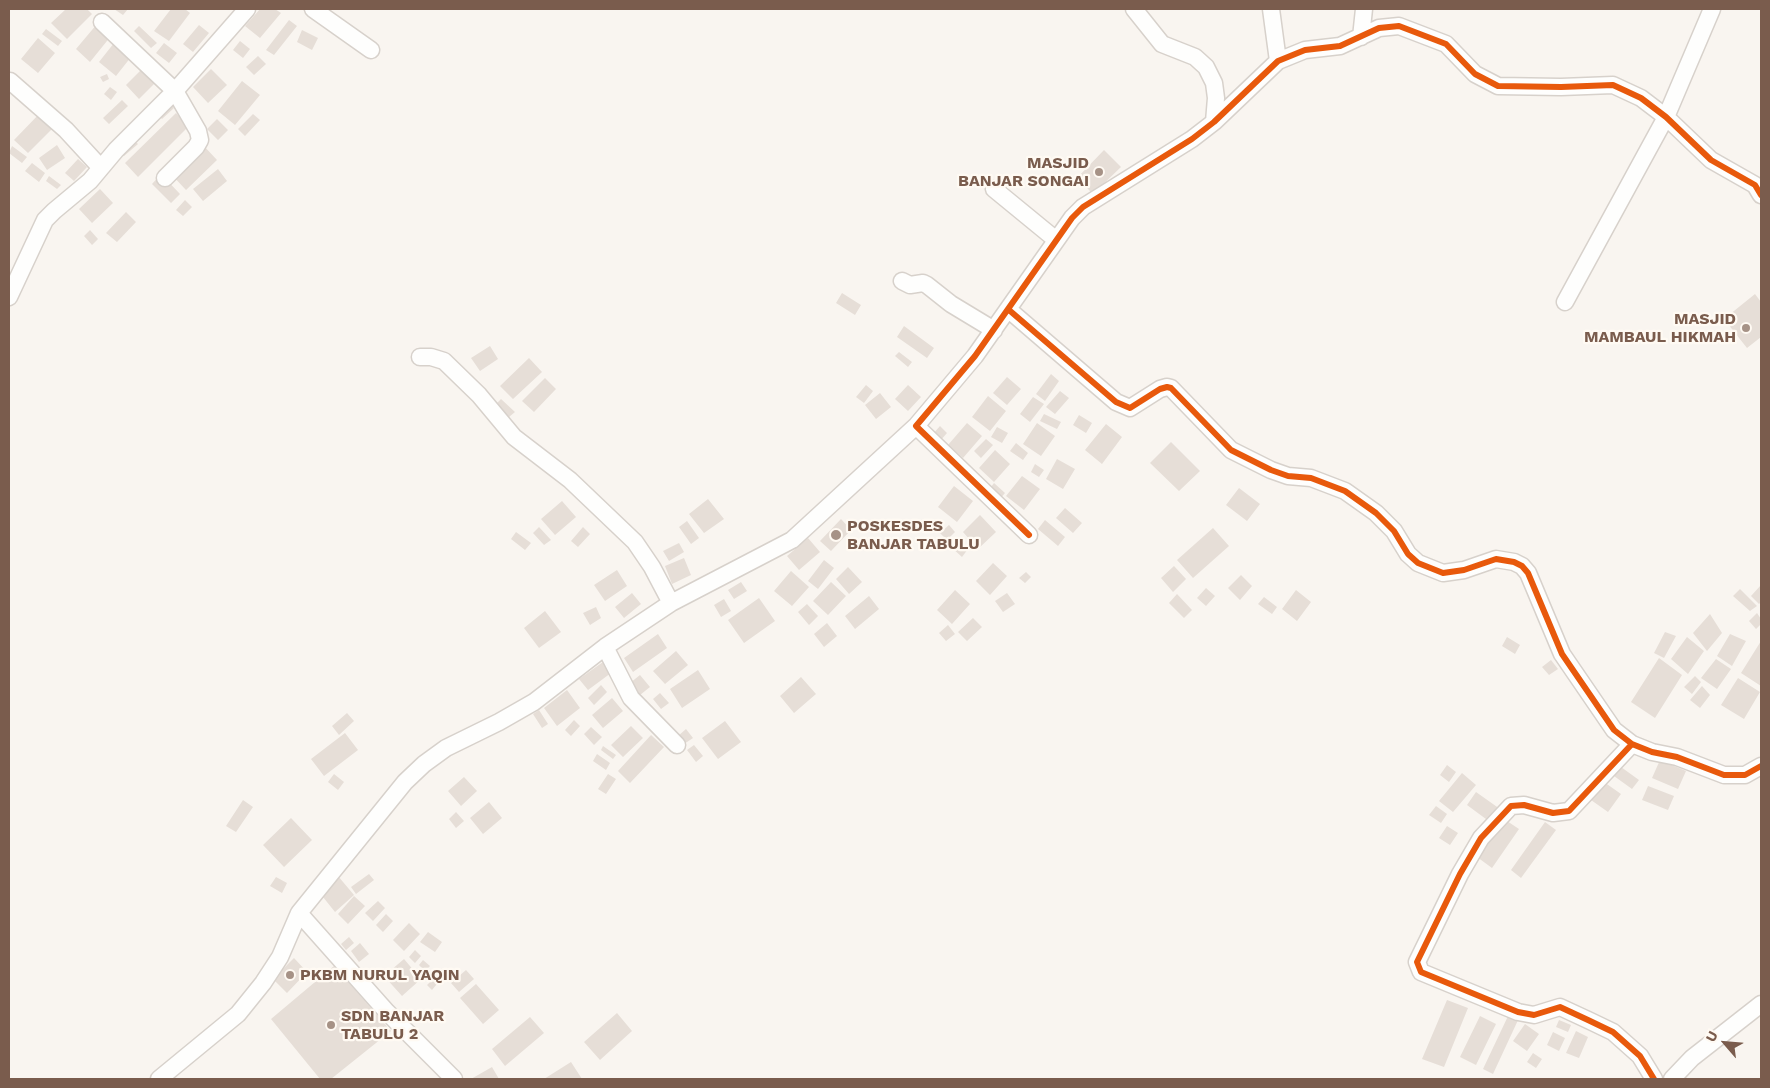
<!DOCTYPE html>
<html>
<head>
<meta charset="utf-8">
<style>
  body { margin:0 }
  #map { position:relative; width:1770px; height:1088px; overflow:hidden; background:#f9f5f0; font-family:"Work Sans",sans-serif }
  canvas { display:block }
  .frame { position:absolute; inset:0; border:10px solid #7a5c4d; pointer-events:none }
  .north { position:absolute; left:1700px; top:1018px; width:50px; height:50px; -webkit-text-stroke:4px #fffaf3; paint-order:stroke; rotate:297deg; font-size:14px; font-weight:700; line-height:20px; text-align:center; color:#7a5c4d }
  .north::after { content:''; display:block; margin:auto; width:18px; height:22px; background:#7a5c4d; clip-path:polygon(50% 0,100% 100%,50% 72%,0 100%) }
</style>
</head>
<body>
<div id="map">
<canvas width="1770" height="1088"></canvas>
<div class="frame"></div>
<div class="north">U</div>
</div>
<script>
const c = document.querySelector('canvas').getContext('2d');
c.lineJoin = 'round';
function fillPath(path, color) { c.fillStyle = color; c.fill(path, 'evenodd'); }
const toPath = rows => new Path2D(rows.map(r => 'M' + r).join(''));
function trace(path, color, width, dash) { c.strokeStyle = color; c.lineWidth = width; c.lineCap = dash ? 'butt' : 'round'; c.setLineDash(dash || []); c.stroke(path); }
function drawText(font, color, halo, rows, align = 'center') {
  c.font = font + ' "Work Sans",sans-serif'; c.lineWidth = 4.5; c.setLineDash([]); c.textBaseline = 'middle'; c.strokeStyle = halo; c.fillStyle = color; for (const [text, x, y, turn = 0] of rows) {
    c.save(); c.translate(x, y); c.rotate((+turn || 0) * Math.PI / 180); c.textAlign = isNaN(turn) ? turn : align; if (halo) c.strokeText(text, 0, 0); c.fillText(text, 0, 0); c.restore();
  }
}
fillPath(toPath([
  [66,9,87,9,92,14,67,39,51,23],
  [114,9,128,9,123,15],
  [171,9,185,9,190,13,169,41,154,31],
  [260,9,275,9,281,13,260,38,245,26],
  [289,20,297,26,274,55,266,50],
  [97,24,111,36,90,62,76,49],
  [199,25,209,33,193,52,183,44],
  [139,26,157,43,151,48,134,31],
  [46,29,62,41,58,46,42,34],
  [302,30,318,38,312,50,297,42],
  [38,38,55,53,38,73,21,59],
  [240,41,250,49,243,58,233,50],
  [114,43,131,57,116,76,99,62],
  [164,43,177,53,169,63,156,53],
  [258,56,266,64,254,75,246,67],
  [143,68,156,82,139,99,126,85],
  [211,69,227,85,208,103,193,87],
  [107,74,109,79,103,82,100,77],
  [242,81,260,95,235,125,218,111],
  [110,87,117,92,111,100,104,94],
  [122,100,128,106,109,124,103,118],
  [169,102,174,108,162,119,157,114],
  [42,111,56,125,28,153,14,140],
  [176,113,189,126,138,177,125,163],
  [253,114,260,120,245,136,238,129],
  [217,119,228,130,218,140,207,129],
  [133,139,138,144,124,156,119,150],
  [57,145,65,158,47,170,39,158],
  [203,145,217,160,186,190,171,174],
  [12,146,27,157,22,163,9,153],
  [1104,150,1121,167,1093,194,1077,178],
  [78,159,87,167,74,181,65,173],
  [32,163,45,173,39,182,25,171],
  [218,169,227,181,203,201,193,189],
  [161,174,180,194,171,203,152,184],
  [49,176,61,185,57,189,46,181],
  [100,189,113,203,92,223,79,209],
  [185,200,192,207,183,216,176,210],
  [126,212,136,222,117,242,106,233],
  [90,230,98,239,92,245,84,236],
  [842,293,861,305,855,315,836,303],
  [1755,294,1761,302,1761,337,1747,348,1724,319],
  [904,326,934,348,927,358,897,337],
  [490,346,498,359,480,371,471,358],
  [899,352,912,362,908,367,895,356],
  [529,358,542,372,513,399,500,386],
  [1051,374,1059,381,1045,401,1036,394],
  [1007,377,1021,389,1007,405,993,393],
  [545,378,556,389,534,412,522,401],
  [866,385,873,391,864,403,856,397],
  [908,385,921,397,908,411,895,399],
  [1060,391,1069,398,1055,414,1046,407],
  [880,393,891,407,876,419,865,405],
  [988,396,1006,411,990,431,972,417],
  [1033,397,1044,404,1030,422,1020,414],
  [501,399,515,412,509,417,496,404],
  [1044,414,1061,422,1057,429,1040,421],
  [1079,415,1092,423,1086,433,1073,425],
  [967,423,982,436,963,458,948,445],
  [1037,423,1055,436,1041,456,1023,444],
  [1106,424,1122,437,1102,464,1085,450],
  [940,426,947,433,940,441,932,435],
  [997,427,1008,433,1002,443,991,437],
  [986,439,993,445,981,458,974,451],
  [1171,442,1200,471,1179,491,1150,463],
  [1016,443,1028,453,1023,460,1010,451],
  [995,450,1010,464,994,482,979,468],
  [1057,459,1075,469,1063,489,1046,479],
  [1035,464,1044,470,1039,477,1031,472],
  [1022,476,1040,489,1024,510,1006,496],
  [994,483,1005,493,999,500,988,491],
  [954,486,973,501,957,522,938,507],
  [1239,488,1260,504,1247,521,1226,505],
  [708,499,724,519,704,533,689,514],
  [562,501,576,517,555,535,541,519],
  [1065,508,1082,523,1073,533,1056,518],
  [980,515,996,532,978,549,963,532],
  [841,519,851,530,831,551,820,541],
  [1045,520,1065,537,1058,546,1038,529],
  [687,521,699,538,691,544,679,527],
  [949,525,955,532,947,540,940,533],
  [539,527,551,540,544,545,533,533],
  [583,527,590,534,578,547,571,541],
  [1213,528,1229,546,1193,578,1177,560],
  [516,532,531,543,525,550,511,539],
  [808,538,820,552,799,570,787,556],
  [958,540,968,549,962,557,951,547],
  [679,543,684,552,669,561,663,551],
  [684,558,691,575,672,584,665,566],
  [824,560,834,568,818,589,808,581],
  [993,563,1007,576,990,595,976,581],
  [1174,566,1186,579,1173,592,1161,578],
  [848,567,862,582,849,594,836,579],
  [617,570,627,586,605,601,594,585],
  [791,571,809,587,792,606,774,591],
  [1026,572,1031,577,1025,583,1019,578],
  [1241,575,1252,586,1240,600,1228,588],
  [741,582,747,591,734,599,728,590],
  [831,582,846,596,828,615,813,601],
  [1761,585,1761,602,1759,604,1751,596],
  [1206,588,1215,596,1206,606,1197,598],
  [1740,589,1757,606,1750,611,1733,596],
  [955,590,970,604,952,624,937,610],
  [1296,590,1311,602,1297,621,1282,609],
  [632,593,641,604,624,618,615,607],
  [1007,593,1015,604,1003,612,995,601],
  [1177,594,1192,610,1184,618,1169,603],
  [869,596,879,609,855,629,845,616],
  [1264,597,1277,607,1272,614,1258,604],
  [759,598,775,621,744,643,728,620],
  [724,599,731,611,721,617,714,605],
  [807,604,818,616,809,625,798,612],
  [596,607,601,618,590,625,583,613],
  [545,611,561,632,539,648,524,628],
  [1757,613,1761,619,1761,624,1756,629,1749,621],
  [1710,614,1722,633,1707,651,1693,633],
  [973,618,982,627,967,641,958,632],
  [827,623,837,636,824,647,814,634],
  [948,625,955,634,946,641,939,633],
  [1665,632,1676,636,1664,658,1654,653],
  [658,634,667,648,633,672,624,658],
  [1730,634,1746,641,1732,666,1717,656],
  [1507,637,1520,645,1515,654,1502,646],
  [1687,637,1704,651,1688,674,1671,659],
  [1761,641,1761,686,1741,673],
  [676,651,688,665,665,684,653,671],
  [1659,658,1682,675,1655,718,1631,702],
  [1716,659,1731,669,1717,689,1701,678],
  [1551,660,1558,669,1549,675,1542,667],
  [603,662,611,673,588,690,579,679],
  [698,670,710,689,682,708,670,689],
  [640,675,650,687,640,695,630,683],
  [1695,676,1701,682,1692,694,1684,687],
  [801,677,816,694,794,713,780,696],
  [1738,678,1760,692,1744,719,1721,705],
  [601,685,607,692,594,705,588,698],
  [1702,686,1710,695,1700,708,1690,700],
  [567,690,580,708,557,726,544,708],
  [660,693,669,703,661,709,653,699],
  [612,698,623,711,603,728,592,715],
  [539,710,548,724,542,728,533,714],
  [347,713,354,721,339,735,332,726],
  [574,720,580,726,571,736,565,730],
  [725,721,741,742,718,759,702,738],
  [631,726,643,738,623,757,611,745],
  [591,727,602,737,594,745,584,734],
  [686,729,693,738,684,744,678,736],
  [345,733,358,750,324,776,311,759],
  [651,735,664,747,630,783,618,771],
  [694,745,703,756,696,762,687,750],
  [603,746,616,755,613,759,601,750],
  [597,754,610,763,606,770,593,761],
  [1660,760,1686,771,1678,789,1652,778],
  [1447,765,1456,772,1449,782,1440,775],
  [1621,767,1639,780,1632,789,1614,776],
  [1462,773,1476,785,1453,812,1439,801],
  [334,774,344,782,338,790,328,782],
  [608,774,616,779,606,794,598,789],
  [464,777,477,791,461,806,448,791],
  [1604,782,1621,794,1608,812,1591,800],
  [1648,786,1674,796,1668,810,1642,800],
  [1476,792,1500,809,1490,822,1467,805],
  [243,800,253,807,236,832,226,826],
  [489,802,502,818,483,834,470,818],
  [1436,806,1447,814,1441,823,1429,815],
  [456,812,464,821,456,828,449,819],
  [291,818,312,840,284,867,263,845],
  [1504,819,1519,829,1492,868,1477,857],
  [1545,822,1556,830,1521,878,1511,870],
  [1447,826,1458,833,1450,845,1439,838],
  [369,874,374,880,356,894,351,887],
  [338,876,354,895,335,912,319,892],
  [276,877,287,883,282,893,270,886],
  [354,896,365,906,348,924,338,914],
  [378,901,385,908,373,921,365,913],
  [386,914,393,921,383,932,376,925],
  [409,923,420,934,404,951,393,940],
  [428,932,442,942,435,952,420,942],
  [349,937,354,943,346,950,341,944],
  [360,943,369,954,359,962,351,951],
  [415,950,421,956,415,963,409,957],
  [294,958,307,972,287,993,273,979],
  [404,959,421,979,402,996,384,976],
  [423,960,430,966,425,971,419,965],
  [334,966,391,1031,331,1079,320,1079,271,1019],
  [466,970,474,979,459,992,451,983],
  [437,975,441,979,432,990,427,985],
  [476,984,499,1010,483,1024,460,998],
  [1447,1000,1468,1008,1444,1067,1422,1059],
  [617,1013,632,1031,600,1060,584,1042],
  [1509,1014,1519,1018,1493,1074,1483,1069],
  [1480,1016,1496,1024,1476,1065,1460,1057],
  [530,1017,544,1033,505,1066,492,1049],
  [1559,1020,1571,1025,1568,1032,1556,1027],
  [1525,1024,1539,1034,1527,1051,1513,1041],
  [1576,1031,1588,1037,1579,1058,1566,1053],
  [1553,1032,1565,1038,1559,1051,1547,1045],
  [1533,1053,1542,1059,1536,1068,1527,1062],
  [571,1062,582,1079,544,1079],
  [492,1067,499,1079,471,1079]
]), '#e6ded7');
const minor = toPath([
  [313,9,371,50],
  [1134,9,1162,44,1195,57,1206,67,1214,83,1216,98,1214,122],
  [1271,9,1278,61],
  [102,22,175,91,198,131,200,140,196,147,165,178],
  [1361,37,1364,9],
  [10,81,66,130,101,168],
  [994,189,1055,239],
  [902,281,910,285,923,283,927,285,951,304,994,330],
  [9,297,45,220,54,211,90,181,116,150,175,91,247,9],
  [1565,302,1666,117,1712,9],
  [1009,310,1116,402,1130,408,1160,389,1167,387,1171,388,1231,450,1271,470,1288,476,1311,478,1345,491,1376,513,1394,531,1408,554,1418,563,1443,573,1464,570,1496,559,1514,562,1522,566,1528,573,1562,654,1614,730,1632,744],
  [420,357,431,357,444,361,479,395,514,437,570,480,635,542,652,567,671,603,605,647,631,698,677,745],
  [1029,535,916,426,975,356,1072,218,1083,207,1192,139,1214,122,1278,61,1305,50,1340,46,1379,28,1399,26,1446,44,1475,74,1498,86,1561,87,1613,85,1641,98,1666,117,1711,160,1755,185,1761,195],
  [671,603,792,540,916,426],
  [299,913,405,782,424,764,446,748,499,722,534,702,605,647],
  [159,1079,238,1014,263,983,280,957,299,913,387,1012,454,1079],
  [1654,1079,1640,1056,1613,1032,1588,1020,1560,1007,1534,1015,1518,1012,1421,972,1417,962,1460,874,1481,838,1511,806,1524,805,1553,813,1569,811,1632,744,1652,752,1677,757,1724,775,1745,775,1761,766],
  [1672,1079,1692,1058,1761,1004]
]);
trace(minor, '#d7d1cb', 19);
trace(minor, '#fefefd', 16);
trace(toPath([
  [1009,310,1116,402,1130,408,1160,389,1167,387,1171,388,1231,450,1271,470,1288,476,1311,478,1345,491,1376,513,1394,531,1408,554,1418,563,1443,573,1464,570,1496,559,1514,562,1522,566,1528,573,1562,654,1614,730,1632,744],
  [1029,535,916,426,975,356,1072,218,1083,207,1192,139,1214,122,1278,61,1305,50,1340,46,1379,28,1399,26,1446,44,1475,74,1498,86,1561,87,1613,85,1641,98,1666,117,1711,160,1755,185,1761,195],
  [1654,1079,1640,1056,1613,1032,1588,1020,1560,1007,1534,1015,1518,1012,1421,972,1417,962,1460,874,1481,838,1511,806,1524,805,1553,813,1569,811,1632,744,1652,752,1677,757,1724,775,1745,775,1761,766]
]), '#e8590c', 6);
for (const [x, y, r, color] of [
  [1099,172,5,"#a69286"],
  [1746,328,5,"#a69286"],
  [836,535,6,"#a69286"],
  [290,975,5,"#a69286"],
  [331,1025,5,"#a69286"]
]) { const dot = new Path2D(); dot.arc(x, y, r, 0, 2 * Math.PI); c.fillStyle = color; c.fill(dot); trace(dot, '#fffaf3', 2); }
drawText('bold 16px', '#7a5c4d', '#fffaf3', [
  ["MASJID",1089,163,"right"],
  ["BANJAR SONGAI",1089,181,"right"],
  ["MASJID",1736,319,"right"],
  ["MAMBAUL HIKMAH",1736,337,"right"],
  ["POSKESDES",847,526],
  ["BANJAR TABULU",847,544],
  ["PKBM NURUL YAQIN",300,975],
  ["SDN BANJAR",341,1016],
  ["TABULU 2",341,1034]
], 'left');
</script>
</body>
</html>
